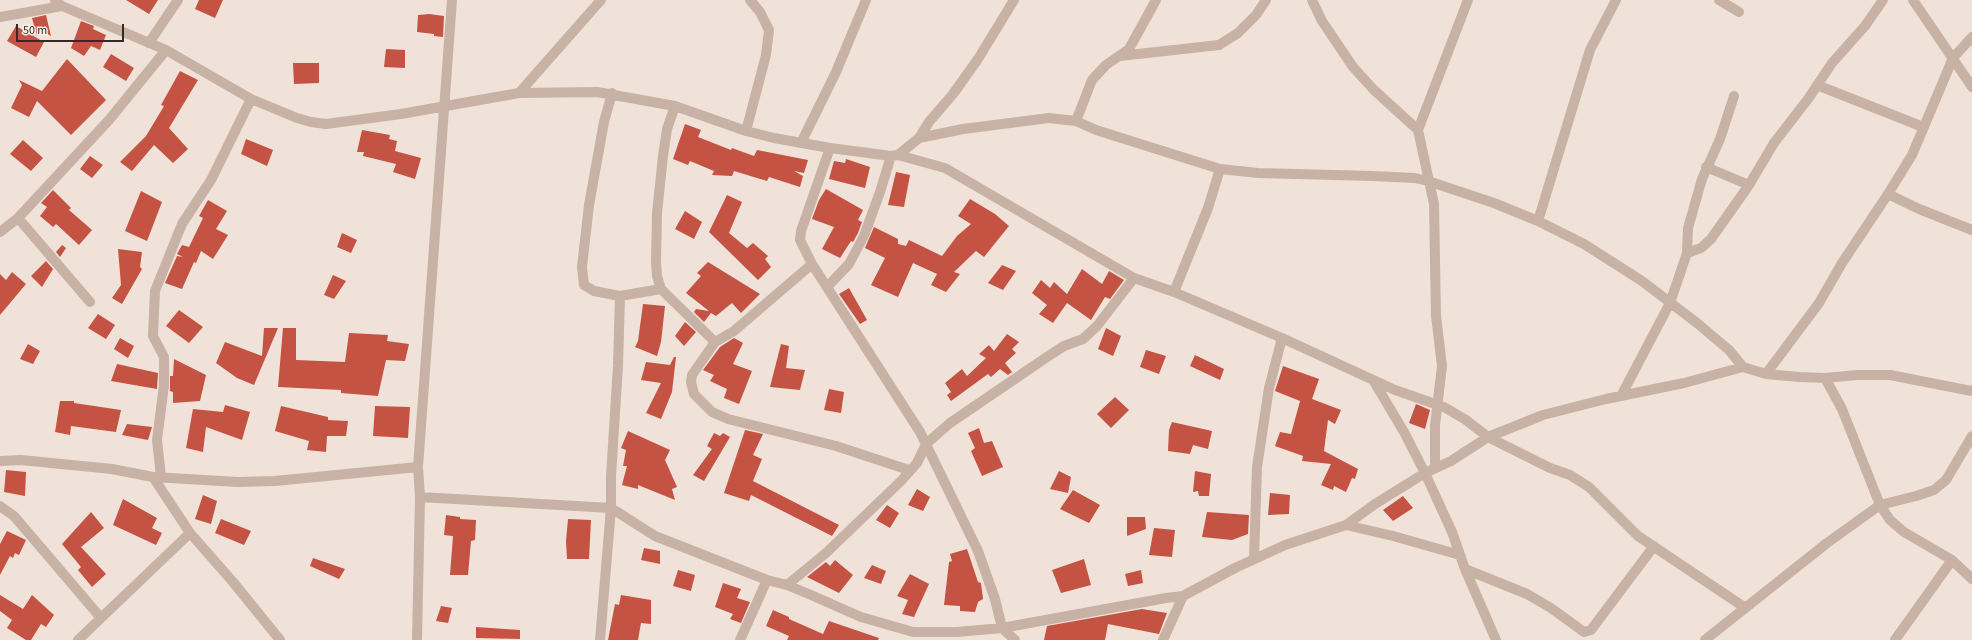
<!DOCTYPE html>
<html>
<head>
<meta charset="utf-8">
<style>
  body { margin:0 }
  #map { position:relative; width:1972px; height:640px; overflow:hidden; background:#f0e2d8; font-family:"Source Sans 3",sans-serif }
  canvas { display:block }
  .scale { position:absolute; left:16px; top:24px; width:108px; height:18px; box-sizing:border-box; border:2px solid #342926; border-top:0; padding-left:5px; font-size:12px; line-height:14px; white-space:nowrap; color:#342926; -webkit-text-stroke:3px #f8ede4; paint-order:stroke }
</style>
</head>
<body>
<div id="map">
<canvas width="1972" height="640"></canvas>
<div class="scale">50 m</div>
</div>
<script>
const c = document.querySelector('canvas').getContext('2d');
c.lineJoin = 'round';
function fillPath(path, color) { c.fillStyle = color; c.fill(path, 'evenodd'); }
const toPath = rows => new Path2D(rows.map(r => 'M' + r).join(''));
function trace(path, color, width, dash) { c.strokeStyle = color; c.lineWidth = width; c.lineCap = dash ? 'butt' : 'round'; c.setLineDash(dash || []); c.stroke(path); }
fillPath(toPath([
  [126,0,158,0,149,14],
  [199,0,223,0,215,18,195,9],
  [429,14,444,16,443,37,434,36,434,34,417,32,418,15],
  [46,15,51,36,41,30,37,36,32,18],
  [81,21,94,26,93,29,106,35,100,50,91,46,84,56,71,48],
  [16,26,44,42,36,57,7,41],
  [386,49,405,50,405,68,384,67],
  [111,54,134,68,126,81,103,67],
  [67,59,106,100,71,135,37,101,29,117,11,108,22,85,19,80,42,91],
  [293,63,319,63,319,83,294,84],
  [180,71,198,80,169,128,188,149,173,163,154,145,132,171,120,162,146,136,164,106,161,105],
  [685,124,701,130,698,137,731,150,732,148,754,156,757,150,808,160,804,173,794,171,803,176,800,187,769,177,767,181,734,171,732,176,712,175,714,171,690,161,688,165,673,159],
  [362,130,390,135,389,139,397,141,395,151,421,158,415,179,393,172,396,164,363,156,364,152,357,152],
  [246,139,273,150,267,166,241,154],
  [23,140,43,158,31,171,10,154],
  [90,156,103,165,92,178,80,169],
  [846,159,870,167,865,188,829,179,834,161,845,163],
  [896,172,910,175,904,207,888,205],
  [826,189,863,210,858,220,862,222,858,233,853,242,851,241,840,258,822,249,834,227,812,219,819,200],
  [53,190,71,208,69,210,92,230,79,245,56,224,53,227,40,216,47,207,41,203],
  [141,191,162,202,147,241,125,231],
  [727,195,742,202,729,233,747,248,753,243,768,256,765,259,771,267,758,280,709,232],
  [970,199,995,214,1009,226,984,257,976,251,954,272,960,274,946,292,931,285,937,274,913,263,898,297,871,285,885,258,865,248,874,227,898,239,898,244,906,246,909,240,942,256,957,236,971,224,958,216],
  [208,200,227,211,216,229,228,235,213,259,201,251,196,263,194,262,182,289,165,283,177,256,183,257,177,254,182,245,189,247,203,218,199,216],
  [685,211,702,222,694,239,675,229],
  [342,233,357,240,351,253,337,247],
  [62,245,66,248,60,257,56,252],
  [118,249,142,252,140,267,142,269,122,304,112,298,121,285],
  [46,261,53,269,42,287,31,276],
  [708,262,760,294,741,313,732,303,716,316,711,313,704,322,694,312,696,309,709,311,686,293,701,276,697,273],
  [1002,265,1016,271,1003,290,988,283],
  [1082,269,1102,284,1109,271,1124,280,1110,299,1105,297,1091,320,1067,303,1053,323,1039,314,1047,305,1032,293,1041,280,1050,288,1054,282,1067,294],
  [12,272,26,284,0,315,0,274,6,280],
  [333,275,346,281,334,299,324,295],
  [849,288,867,320,860,324,839,294],
  [643,304,665,306,661,342,657,356,635,347,638,341],
  [179,310,203,327,189,343,166,326],
  [98,314,115,325,106,339,88,328],
  [685,322,696,332,684,346,675,336],
  [264,328,278,328,254,385,237,378,216,363,225,342,262,356],
  [283,328,296,328,296,360,345,362,349,333,388,335,387,341,409,344,405,361,386,360,378,396,341,393,341,390,278,387],
  [1106,328,1121,336,1113,356,1098,349],
  [1007,334,1019,342,1012,349,1016,353,1005,363,1012,372,1008,375,1000,369,991,377,988,374,951,401,947,395,951,392,945,383,962,369,967,376,986,358,979,354,989,345,994,351],
  [120,338,134,346,128,358,114,349],
  [734,338,743,343,733,364,752,371,739,404,724,398,727,389,710,381,714,375,703,370,720,347],
  [28,344,40,351,33,364,20,359],
  [781,344,789,346,786,368,805,370,800,390,770,387],
  [1146,350,1166,356,1159,374,1140,367],
  [1195,355,1224,369,1220,380,1190,366],
  [674,357,676,357,672,392,661,419,646,413,661,383,641,380,646,362,670,365],
  [174,359,206,375,200,401,173,403,173,392,170,391,170,376,173,376],
  [117,364,158,373,157,389,111,381],
  [1283,366,1319,379,1312,399,1341,410,1335,424,1328,420,1324,451,1358,469,1355,479,1352,478,1346,492,1334,486,1333,490,1321,485,1331,464,1302,461,1303,456,1275,446,1280,432,1291,434,1300,401,1275,391],
  [829,389,844,392,841,413,824,410],
  [1115,397,1129,410,1111,428,1097,414],
  [60,401,74,401,74,403,121,410,116,432,71,426,70,435,55,432],
  [1416,404,1430,410,1425,429,1409,423],
  [225,405,250,412,242,440,206,427,203,452,186,448,193,409,223,412],
  [281,406,328,417,328,420,348,421,346,436,327,436,326,452,307,450,309,441,275,431],
  [375,406,410,407,408,438,373,436],
  [1172,422,1212,431,1208,449,1193,445,1190,454,1168,451,1169,430],
  [127,424,152,427,148,440,122,435],
  [979,428,984,443,992,441,1003,467,982,476,971,451,975,448,968,433],
  [745,430,763,434,753,455,762,459,753,481,839,525,832,536,751,495,749,501,724,493],
  [628,431,670,450,665,460,677,487,672,489,675,500,638,485,638,489,622,485,627,466,623,466,626,450,621,448],
  [714,433,720,436,723,433,730,437,704,481,693,475,712,449,707,446],
  [6,470,26,472,25,496,4,492],
  [1059,471,1071,477,1068,493,1050,489],
  [1195,471,1211,474,1209,496,1199,496,1198,491,1193,492],
  [917,489,930,497,923,511,908,505],
  [1073,490,1100,505,1089,523,1060,509],
  [1270,493,1290,495,1289,514,1268,515],
  [203,495,217,501,211,524,195,519],
  [1403,496,1413,508,1393,521,1383,510],
  [123,499,157,518,152,528,162,533,156,545,113,525],
  [887,505,899,513,890,528,876,520],
  [91,512,104,528,81,547,106,574,92,587,78,570,81,567,62,544],
  [1207,512,1249,515,1248,534,1232,540,1202,537],
  [446,515,460,517,460,519,476,520,475,540,471,541,468,575,450,575,453,536,444,535],
  [1127,517,1145,517,1146,529,1127,536],
  [221,519,251,531,244,545,215,533],
  [568,519,591,520,589,559,567,559,566,541],
  [1154,528,1175,530,1172,557,1149,555],
  [7,531,26,540,19,555,15,553,13,558,10,556,0,575,0,544],
  [644,548,660,551,660,564,641,560],
  [967,549,978,582,981,583,983,599,978,602,975,612,960,611,960,606,944,605,949,562,952,561,950,554],
  [313,558,345,569,339,579,310,566],
  [1084,559,1091,585,1061,593,1052,570],
  [835,560,853,575,839,593,807,577,826,562,830,566],
  [872,565,886,571,881,584,864,578],
  [678,570,695,575,691,591,673,586],
  [1141,570,1143,583,1128,586,1125,574],
  [910,574,929,584,914,617,902,614,908,600,897,596],
  [723,583,741,589,737,598,750,602,741,623,730,619,733,614,715,607],
  [0,595,23,609,32,595,54,615,46,627,41,624,31,640,26,640,7,628,12,620,0,611],
  [621,595,651,600,651,624,641,623,638,640,608,640,615,604,619,605],
  [441,606,452,608,448,623,436,621],
  [1142,609,1167,613,1159,634,1108,624,1105,640,1044,640,1047,626],
  [773,610,789,617,789,619,823,634,829,621,879,638,878,640,787,640,789,636,766,626],
  [476,627,520,630,520,639,476,638]
]), '#c45343');
trace(toPath([
  [55,0,62,6,166,50,251,99,297,118,311,122,326,124,401,114,519,93,597,92,675,106,746,131,774,138,830,148,891,156,898,155,945,168,1134,278,1174,292,1282,338,1395,390,1444,407,1466,420,1488,437,1550,468,1570,475,1589,487,1638,536,1744,607],
  [1312,0,1322,21,1353,67,1374,90,1418,130],
  [1719,0,1739,12],
  [1913,0,1972,87],
  [0,17,62,6],
  [149,43,178,0],
  [1120,56,1219,45,1238,33,1256,15,1266,0],
  [1817,85,1923,127],
  [519,93,601,0],
  [612,93,604,122,589,205,582,267,584,285,594,291,620,296,661,289,715,342],
  [1076,121,1092,80,1106,65,1129,49,1156,0],
  [746,131,766,55,769,30,760,12,750,0],
  [919,138,929,122,953,94,978,59,1014,0],
  [802,141,836,72,866,0],
  [830,148,801,231,800,240,812,264,920,432,978,551,995,599,1002,628,1015,640],
  [898,155,919,138,963,129,1049,118,1076,121,1096,130,1220,169,1258,173,1372,176,1415,178,1428,181,1494,203,1538,221,1584,244,1642,281,1697,323,1729,350,1743,367],
  [1706,167,1749,185],
  [1888,194,1919,209,1972,230],
  [18,218,90,302],
  [1538,221,1590,50,1616,0],
  [0,232,18,218,109,120,166,50],
  [1687,253,1688,228,1702,179,1720,139,1734,96],
  [812,264,734,331,715,342,692,375,691,382,694,394,712,412,728,419,836,446,909,470],
  [828,286,849,264,864,236,880,192,891,156],
  [661,289,657,276,656,262,657,213,663,156,667,129,675,106],
  [1174,292,1208,208,1220,169],
  [1766,374,1819,303,1842,263,1888,194,1912,155,1953,58,1972,37],
  [1825,378,1842,409,1880,505,1890,520,1904,532,1952,560,1972,579],
  [1373,380,1404,432,1425,473,1452,532,1465,569,1496,640],
  [1621,396,1670,303,1687,253,1701,248,1711,239,1749,185,1774,143,1808,99,1832,63,1865,26,1883,0],
  [0,461,21,460,112,469,153,477,238,482,275,481,418,467],
  [1435,468,1435,425,1442,366,1436,316,1434,204,1418,130,1468,0],
  [153,477,190,533,233,582,280,640],
  [161,477,157,440,164,385,164,357,153,336,155,291,182,224,211,180,251,99],
  [420,497,611,508,655,536,767,580,787,585,811,595,861,617,913,632,957,632,1002,628,1166,598,1183,596,1235,568,1285,545,1346,525,1375,504,1425,473,1451,461,1488,437,1543,415,1606,399,1684,383,1743,367,1766,374,1800,377,1825,378,1857,375,1890,375,1972,391],
  [0,506,14,516,101,618],
  [1346,525,1393,536,1460,555],
  [1254,558,1257,467,1269,388,1282,338],
  [1465,569,1527,594,1551,608,1584,632,1591,630,1654,546],
  [787,585,826,553,901,481,917,463,926,444,950,423,1047,357,1064,346,1083,339,1097,326,1134,278],
  [78,640,190,533],
  [417,640,420,497,418,467,452,0],
  [600,640,611,508,611,476,618,366,620,296],
  [740,640,767,580],
  [1163,640,1183,596],
  [1705,640,1827,543,1880,505,1916,496,1934,490,1946,480,1972,436],
  [1895,640,1952,560]
]), '#c8b1a5', 10);
</script>
</body>
</html>
